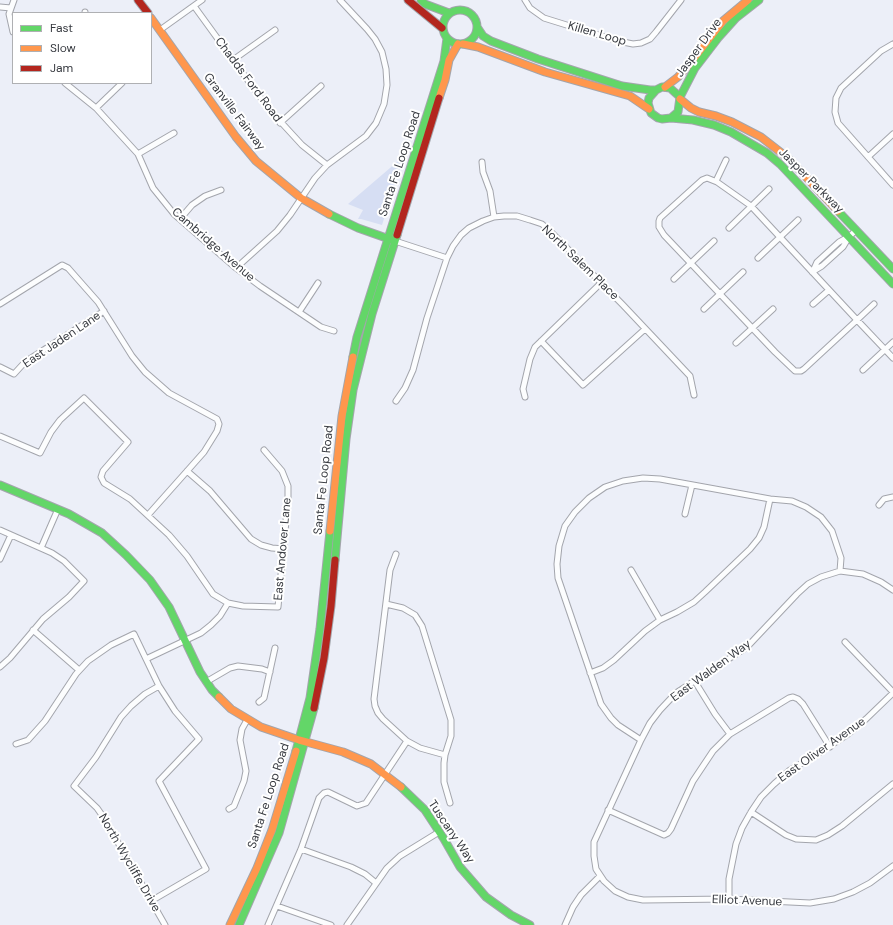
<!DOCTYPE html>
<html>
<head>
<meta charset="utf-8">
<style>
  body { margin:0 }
  #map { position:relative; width:893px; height:925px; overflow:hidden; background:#eceff8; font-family:"DM Sans",sans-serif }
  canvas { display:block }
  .legend { position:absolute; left:12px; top:12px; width:140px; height:72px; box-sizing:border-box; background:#fff; border:1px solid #afb0b3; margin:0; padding:5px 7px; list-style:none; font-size:12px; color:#373a40 }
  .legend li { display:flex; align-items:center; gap:8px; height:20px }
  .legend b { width:20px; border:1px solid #afb0b3 }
</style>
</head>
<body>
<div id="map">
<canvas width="893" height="925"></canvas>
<ul class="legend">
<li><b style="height:5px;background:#63d668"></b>Fast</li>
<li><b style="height:5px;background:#ff974d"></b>Slow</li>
<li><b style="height:5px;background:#b3261e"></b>Jam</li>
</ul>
</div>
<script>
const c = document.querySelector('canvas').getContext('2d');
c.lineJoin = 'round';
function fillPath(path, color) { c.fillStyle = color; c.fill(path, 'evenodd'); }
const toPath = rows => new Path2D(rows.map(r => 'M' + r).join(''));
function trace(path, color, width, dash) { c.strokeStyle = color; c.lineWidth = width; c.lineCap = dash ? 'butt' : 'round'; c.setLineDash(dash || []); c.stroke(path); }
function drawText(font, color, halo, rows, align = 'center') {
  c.font = font + ' "DM Sans",sans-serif'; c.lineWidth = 4; c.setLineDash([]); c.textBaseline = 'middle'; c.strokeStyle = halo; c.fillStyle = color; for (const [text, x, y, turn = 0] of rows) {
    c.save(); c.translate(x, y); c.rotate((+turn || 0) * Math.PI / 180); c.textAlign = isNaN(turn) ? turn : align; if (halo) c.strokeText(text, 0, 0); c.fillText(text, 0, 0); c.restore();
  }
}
fillPath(toPath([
  [404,156,382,225,361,219,358,219,363,210,348,204]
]), '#d6def3');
const street = toPath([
  [525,0,530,8,544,18,618,41,633,44,641,43,650,39,656,32,681,0],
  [194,6,268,108,302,145,327,165],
  [0,7,11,8],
  [85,13,85,12],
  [160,30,202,0],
  [13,32,9,14,14,0],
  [893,44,881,51,841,88,836,98,835,112,838,123,893,185],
  [233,60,275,30],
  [65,83,96,108,138,154,153,188,174,214,236,268,260,286,321,327,334,331],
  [96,108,122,83],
  [280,123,321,86],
  [138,154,174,133],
  [868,157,893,134],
  [482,162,483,172,490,191,494,217],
  [716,181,726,160],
  [180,219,192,205,205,196,221,190],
  [729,228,769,189],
  [395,241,447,258],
  [758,258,798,220],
  [236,268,277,231,290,215,315,178,327,165,366,136,376,123,384,104,387,85,386,69,382,52,375,39,367,29,340,0],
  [813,271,817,262,839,242,848,237],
  [812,272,822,266,843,247,849,237,856,230],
  [674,279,714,241],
  [0,304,62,265,68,268,98,302,132,356,145,372,169,393,217,419,219,424,217,431,204,452,148,515],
  [813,304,829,290],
  [874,304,857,320,804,369,801,371,795,371,775,352,664,235,659,227,659,221,660,218,702,180,707,178,717,182,751,206,857,320,893,358],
  [704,309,743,272],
  [299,312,318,283],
  [541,341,583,385,645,329],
  [736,343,773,309],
  [0,367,14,374,25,362,104,311],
  [863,370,893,342],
  [525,397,523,389,530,359,535,347,601,283],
  [396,401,405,388,413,370,427,318,447,258,453,246,461,235,469,228,483,221,494,217,504,216,517,216,530,220,542,224,551,232,623,305,690,376,694,395],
  [0,436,40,453,51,432,60,420,84,398,128,442,103,471,101,477,104,483,130,499,169,535,187,556,213,594,228,603,243,606,278,607,288,499,288,486,282,471,264,450],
  [187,471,210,491,251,539,261,545,272,548,284,549],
  [879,505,884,499,893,497],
  [685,514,692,485],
  [0,530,52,553,64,561,84,581,69,597,43,619,10,658,0,667],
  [41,548,58,509],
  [396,554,390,570,374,699,375,706,378,713,383,719,407,741,420,748,445,755],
  [0,559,11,535],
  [631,570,660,620],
  [893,590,881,582,863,574,840,571,821,577,808,584,797,594,747,647,676,693,660,710,650,723,641,740,594,842,594,856,596,869,604,881,615,891,628,897,643,900,729,899,810,903,834,899,853,892,870,883,893,866],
  [386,604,403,608,415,615,422,626,451,720,451,736,445,755,444,763,444,782,450,803],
  [33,630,79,670],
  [845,642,893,692],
  [146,659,201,633,211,625,220,616,228,603],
  [590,673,603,668,614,660,645,631,660,620,677,612,694,602,705,592,750,549,759,538,764,527,770,499],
  [694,680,715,714,730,734],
  [206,682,230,668,238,666,262,669,270,672],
  [159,686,145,694,131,706,121,717,96,757,74,786,97,808,104,818,165,925],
  [259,702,264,698,275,648],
  [641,740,618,725,611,718,601,704,558,578,557,564,559,546,565,526,575,512,589,498,605,487,623,481,643,478,660,479,770,499,792,501,806,507,821,517,832,531,841,558,840,571],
  [16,744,28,740,45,721,76,674,88,661,111,645,134,634,159,686,175,711,199,739,159,781,206,869,151,901],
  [229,809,234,806,244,781,246,771,240,740,242,729,247,720],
  [608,810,664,835,668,833,671,829,693,781,713,751,730,734,789,698,793,697,798,699,803,704,830,747],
  [751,812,786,835,796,839,816,840,828,835,842,826,893,784],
  [301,849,351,867,365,874,376,883],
  [729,899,729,879,736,844,742,828,751,812,761,797,774,784,790,770,813,757,848,734,866,719,893,693],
  [277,906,331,925],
  [268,925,301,849,319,798,324,793,328,792,357,806,366,803,407,741],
  [347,925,387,868,400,856,439,832],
  [565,925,573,907,581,895,600,876]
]);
const fast = toPath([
  [421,0,425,4,449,13],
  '443 27a17 17 0 1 1 34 0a17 17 0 1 1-34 0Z',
  [477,27,483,36,491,41,538,59,622,86,650,90,656,90,662,87,670,88,680,97,678,112,671,118,662,119,658,118,651,113,648,103,649,98,656,90],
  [680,97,695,68,718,38,736,18,759,0],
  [671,118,693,120,714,125,731,132,767,153,780,164,893,284],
  [838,211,893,269],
  [329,214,358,228,392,240],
  [353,357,357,337,444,61,447,38],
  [0,485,69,514,102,533,126,555,150,580,169,607,200,672,212,690,219,697],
  [335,560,346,439,353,390,372,314,397,235],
  [296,751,310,698,320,629,330,531],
  [401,787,425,810,444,839,460,867,486,897,511,915,530,925],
  [239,925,279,833,314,708]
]);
const slow = toPath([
  [151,18,236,137,256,161,301,198,329,214],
  [463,44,478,47,545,72,630,96,649,109],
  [665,87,678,77,687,67,723,21,748,0],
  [439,98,445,80,449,60,458,44],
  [680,99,691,108,699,112,716,116,732,122,761,137,788,158,838,211],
  [330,531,342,416,353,357],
  [219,697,231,709,261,727,299,740,343,752,371,764,401,787],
  [230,925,257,868,272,830,296,751]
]);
const jam = toPath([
  [138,0,148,13],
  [408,0,442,28],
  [397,235,439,98],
  [314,708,324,658,331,606,335,560]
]);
trace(street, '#a3a5ac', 7);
trace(fast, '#a3a5ac', 9);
trace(slow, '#a3a5ac', 9);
trace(jam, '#a3a5ac', 9);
trace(street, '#fcfdfe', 5);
trace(fast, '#63d668', 7);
trace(slow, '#ff974d', 7);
trace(jam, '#b3261e', 7);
drawText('12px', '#373a40', '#fff', [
  ["Killen Loop",597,34,16],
  ["Jasper Drive",699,48,-54],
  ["Chadds Ford Road",248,80,53],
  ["Granville Fairway",234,112,53],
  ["Santa Fe Loop Road",400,164,-72],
  ["Jasper Parkway",811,181,45],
  ["Cambridge Avenue",213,245,41],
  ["North Salem Place",580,263,44],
  ["East Jaden Lane",62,340,-34],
  ["Santa Fe Loop Road",324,480,-84],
  ["East Andover Lane",283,549,-85],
  ["East Walden Way",711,671,-36],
  ["East Oliver Avenue",822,750,-35],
  ["Santa Fe Loop Road",269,796,-72],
  ["Tuscany Way",451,832,56],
  ["North Wycliffe Drive",129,863,60],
  ["Elliot Avenue",747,901,2]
]);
</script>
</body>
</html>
